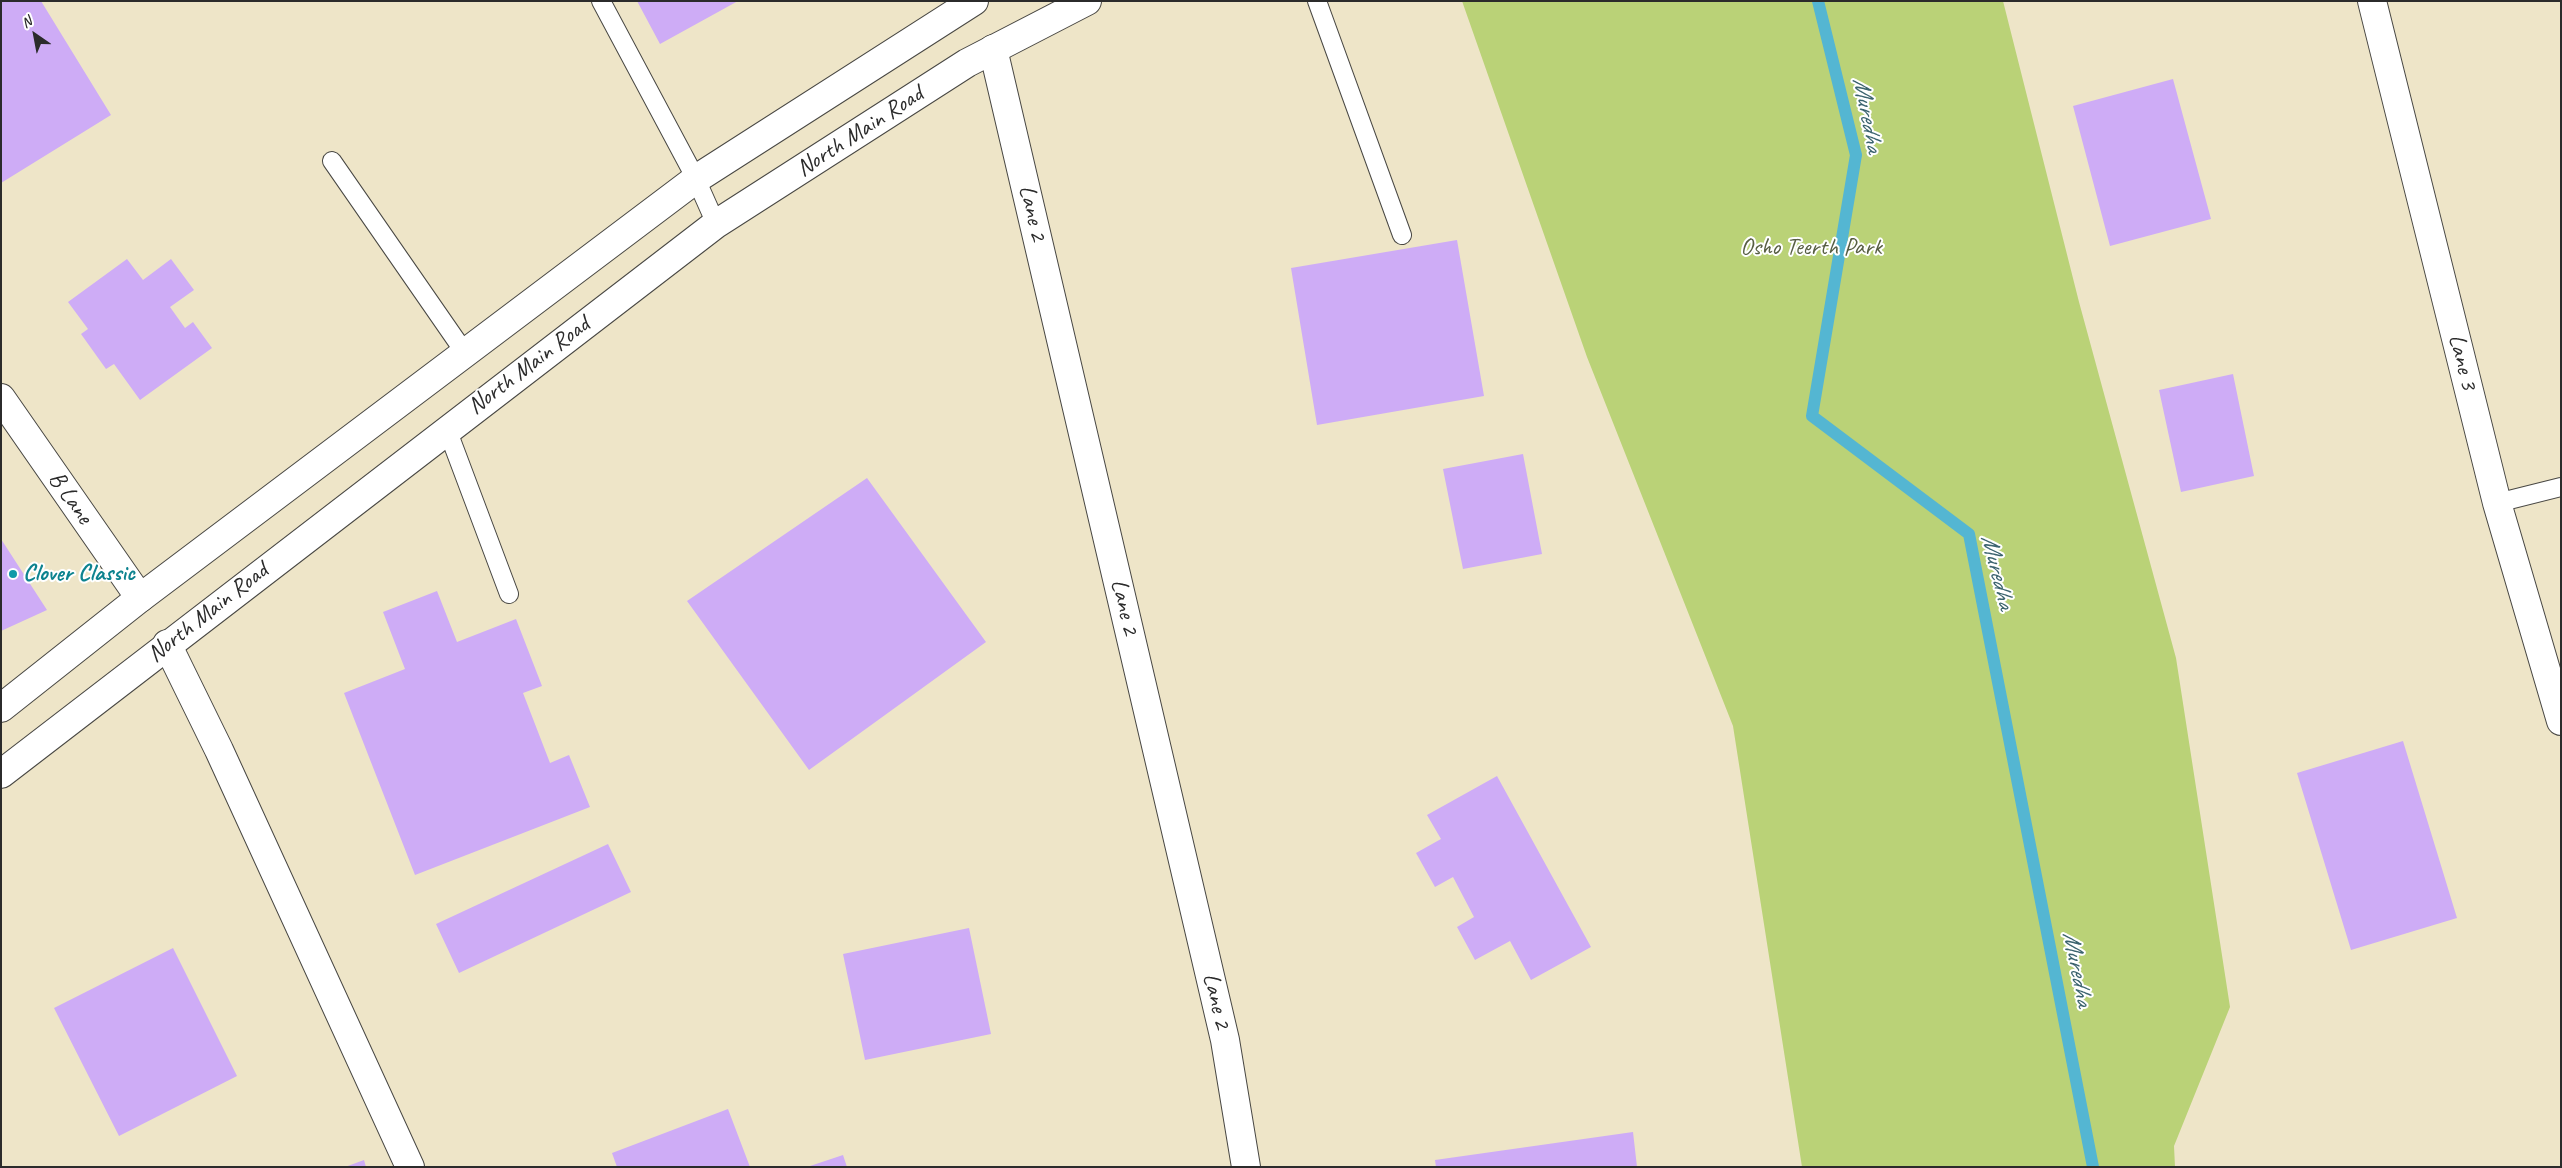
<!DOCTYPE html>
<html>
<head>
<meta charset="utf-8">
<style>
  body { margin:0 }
  #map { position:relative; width:2562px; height:1168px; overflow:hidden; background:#eee5c8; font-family:Caveat,sans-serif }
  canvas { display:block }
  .frame { position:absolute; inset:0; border:2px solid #2b2b2b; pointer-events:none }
  .north { position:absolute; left:10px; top:10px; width:50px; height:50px; -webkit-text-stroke:4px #fff; paint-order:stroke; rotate:327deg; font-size:14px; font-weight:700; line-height:20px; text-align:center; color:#2b2b2b }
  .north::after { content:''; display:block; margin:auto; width:18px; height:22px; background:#2b2b2b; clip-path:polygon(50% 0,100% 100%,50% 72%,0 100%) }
</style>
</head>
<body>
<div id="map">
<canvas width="2562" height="1168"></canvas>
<div class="frame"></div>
<div class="north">N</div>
</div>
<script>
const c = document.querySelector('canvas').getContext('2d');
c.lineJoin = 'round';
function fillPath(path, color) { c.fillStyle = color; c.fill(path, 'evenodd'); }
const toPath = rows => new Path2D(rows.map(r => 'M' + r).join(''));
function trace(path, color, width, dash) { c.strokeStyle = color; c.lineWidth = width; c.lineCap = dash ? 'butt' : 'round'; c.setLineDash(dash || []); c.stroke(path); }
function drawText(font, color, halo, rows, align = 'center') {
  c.font = font + ' Caveat,sans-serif'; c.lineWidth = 4; c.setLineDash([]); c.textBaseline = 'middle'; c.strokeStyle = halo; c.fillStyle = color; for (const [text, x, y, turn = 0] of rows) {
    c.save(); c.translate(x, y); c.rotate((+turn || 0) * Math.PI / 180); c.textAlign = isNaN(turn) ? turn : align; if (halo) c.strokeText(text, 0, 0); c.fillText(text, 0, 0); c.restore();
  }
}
fillPath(toPath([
  [1462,1,2003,1,2079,302,2176,658,2230,1007,2174,1146,2175,1167,1802,1167,1733,726,1587,357]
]), '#bad277');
trace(toPath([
  [1818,1,1856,155,1812,416,1969,534,2093,1167]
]), '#54b6d2', 12);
fillPath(toPath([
  [1,1,41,1,111,115,1,183],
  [637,1,738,1,660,44],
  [2173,79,2211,219,2110,246,2073,106],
  [1457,240,1484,396,1317,425,1291,268],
  [127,259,143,280,171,259,194,290,170,307,185,328,193,322,212,348,140,400,114,364,106,369,81,334,88,329,68,302],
  [2233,374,2254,476,2181,492,2159,390],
  [1523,454,1542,554,1463,569,1443,469],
  [867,478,986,642,809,770,687,601],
  [1,539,47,610,1,631],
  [437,591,457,642,516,619,542,686,523,693,550,763,569,755,590,807,415,875,344,693,405,669,383,612],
  [2403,741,2457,918,2351,950,2297,773],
  [1497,776,1591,947,1531,980,1510,941,1475,960,1457,927,1474,917,1453,877,1435,887,1416,853,1441,839,1427,815],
  [608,844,631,892,459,973,436,924],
  [969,928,991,1034,865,1060,843,954],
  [173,948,237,1076,119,1136,54,1008],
  [728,1109,750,1167,617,1167,612,1153],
  [1633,1132,1637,1167,1436,1167,1435,1160],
  [843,1155,847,1167,810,1167,810,1166],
  [364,1160,366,1167,345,1167]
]), '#ceacf6');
const lane = toPath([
  [601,1,696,179,716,224],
  [1317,1,1402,235],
  [332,161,465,353],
  [447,429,509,594],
  [2497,503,2561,487]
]);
const street = toPath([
  [2372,1,2497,503,2561,721],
  [993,49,1225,1040,1246,1167],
  [1,398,140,598],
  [167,644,219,750,410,1167]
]);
const secondary = toPath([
  [1,708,140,598,696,179,974,1],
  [1,774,716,224,967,63,1087,1]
]);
trace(lane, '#484743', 20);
trace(street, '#484743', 30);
trace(secondary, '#484743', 30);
trace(lane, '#fff', 18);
trace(street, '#fff', 28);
trace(secondary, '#fff', 28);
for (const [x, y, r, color] of [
  [13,574,5,"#0f9aa8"]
]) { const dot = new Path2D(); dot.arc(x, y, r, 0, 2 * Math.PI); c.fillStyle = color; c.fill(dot); trace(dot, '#fff', 2); }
drawText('24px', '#2b2b2b', '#fff', [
  ["North Main Road",860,132,-33],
  ["Lane 2",1032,213,77],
  ["Lane 3",2462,362,76],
  ["North Main Road",529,366,-37],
  ["B Lane",70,498,55],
  ["Lane 2",1124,607,77],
  ["North Main Road",208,613,-38],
  ["Lane 2",1216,1001,77]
]);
drawText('24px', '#565d42', '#fff', [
  ["Osho Teerth Park",1811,248]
]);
drawText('bold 24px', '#0d838f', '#fff', [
  ["Clover Classic",23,574]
], 'left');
drawText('italic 25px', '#3b636e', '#fff', [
  ["Muredha",1867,115,79],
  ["Muredha",1997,572,76],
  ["Muredha",2077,969,79]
]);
</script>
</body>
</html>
